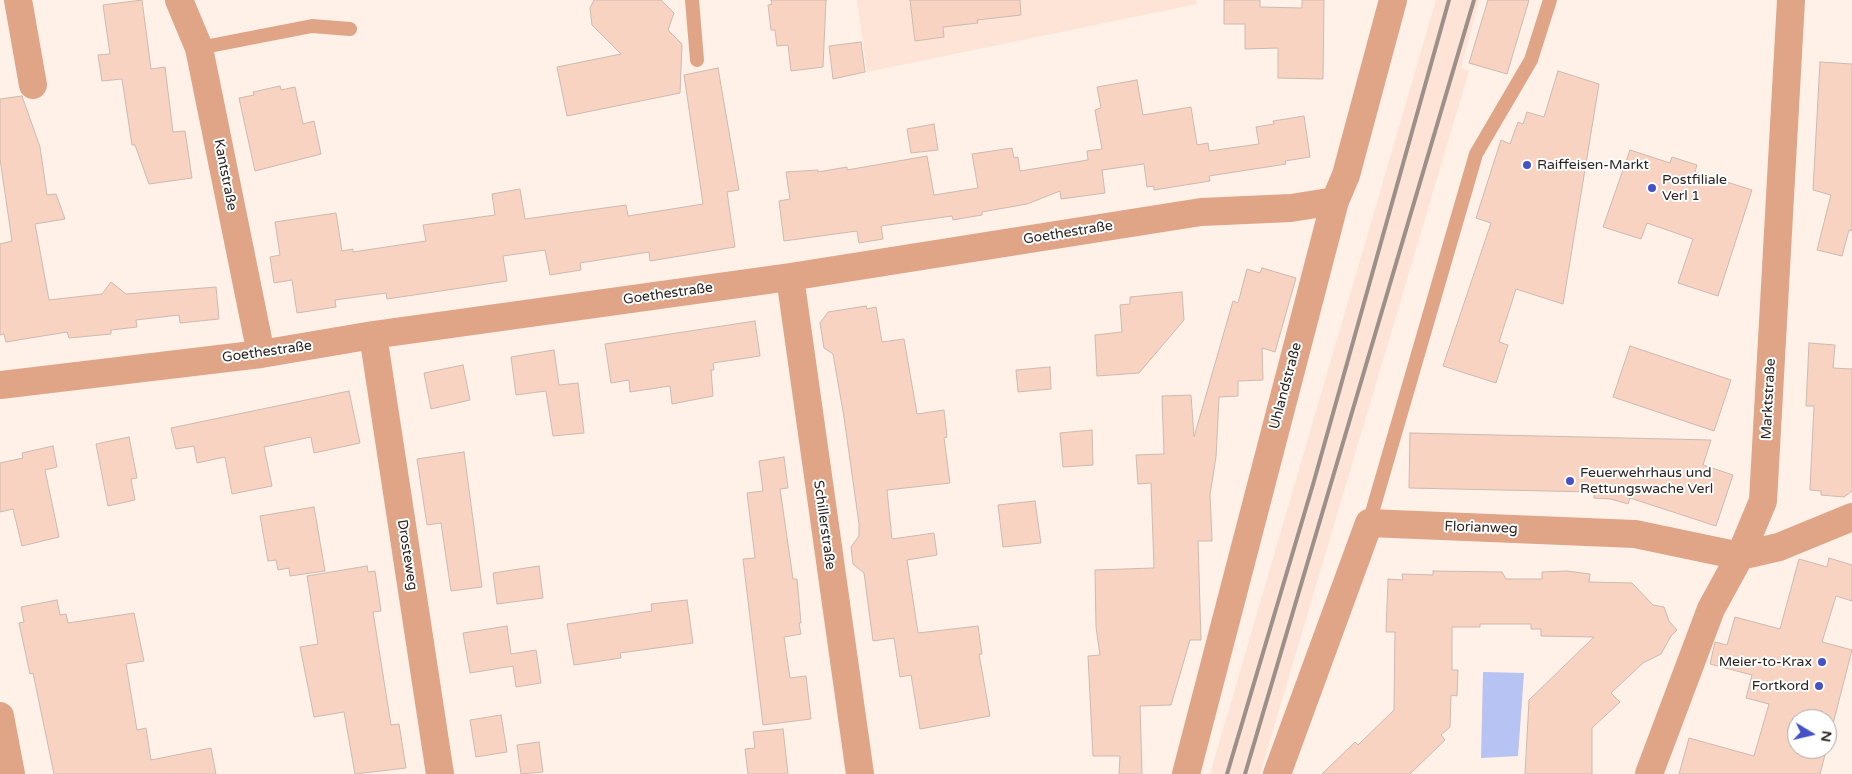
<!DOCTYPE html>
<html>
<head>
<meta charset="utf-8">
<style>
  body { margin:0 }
  #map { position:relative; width:1852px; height:774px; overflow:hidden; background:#fff0e8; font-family:"Varela Round",sans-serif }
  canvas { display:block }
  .north { position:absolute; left:1787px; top:709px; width:50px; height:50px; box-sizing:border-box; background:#fff; border:1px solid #aba8a6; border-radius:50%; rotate:99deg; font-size:14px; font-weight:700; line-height:20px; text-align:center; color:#2c2521 }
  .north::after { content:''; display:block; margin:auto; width:18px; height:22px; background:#4552c7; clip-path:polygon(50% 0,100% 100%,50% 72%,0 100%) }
</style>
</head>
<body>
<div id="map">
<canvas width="1852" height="774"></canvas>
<div class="north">N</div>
</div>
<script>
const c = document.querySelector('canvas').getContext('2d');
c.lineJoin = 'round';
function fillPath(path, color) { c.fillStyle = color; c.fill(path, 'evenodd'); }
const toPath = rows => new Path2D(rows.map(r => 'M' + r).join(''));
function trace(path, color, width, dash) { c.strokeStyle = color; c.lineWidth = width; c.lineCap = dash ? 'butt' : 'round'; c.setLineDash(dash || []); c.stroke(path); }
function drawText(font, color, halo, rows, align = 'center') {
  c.font = font + ' "Varela Round",sans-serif'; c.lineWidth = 4; c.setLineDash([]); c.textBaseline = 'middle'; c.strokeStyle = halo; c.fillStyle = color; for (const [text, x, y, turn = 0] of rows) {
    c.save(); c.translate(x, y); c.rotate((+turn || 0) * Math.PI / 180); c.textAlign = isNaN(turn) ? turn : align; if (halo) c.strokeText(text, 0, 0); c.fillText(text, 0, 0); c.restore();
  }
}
fillPath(toPath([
  [857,0,1196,0,1197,4,867,72],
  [1436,0,1479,0,1461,68,1469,71,1260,774,1210,774]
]), '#fee4d7');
fillPath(toPath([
  [1483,672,1524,673,1518,756,1481,758]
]), '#b6c3f3');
const building = toPath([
  [142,0,151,69,165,67,173,132,185,131,192,178,149,184,135,145,132,145,122,79,102,81,98,55,110,54,103,5,142,0],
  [594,0,661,0,674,13,668,30,682,44,680,93,567,116,557,67,621,54,592,25,590,8,594,0],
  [771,0,826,0,823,67,791,71,788,45,777,46,775,30,771,30,768,5,772,4,771,0],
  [910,0,1020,0,1021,15,977,20,978,23,943,27,944,37,915,41,910,0],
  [1224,0,1260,0,1260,7,1302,8,1302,0,1324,0,1323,79,1278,78,1278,48,1245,49,1245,24,1224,24,1224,0],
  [1488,0,1529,0,1507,74,1469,63,1488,0],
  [861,42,865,72,833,79,829,46,861,42],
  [1820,62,1852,64,1852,231,1849,230,1842,256,1817,250,1831,195,1813,190,1820,62],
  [718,68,739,190,727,192,735,247,650,261,649,252,580,263,581,270,550,275,545,250,503,256,507,281,387,299,386,293,335,300,336,307,297,313,292,280,274,283,270,257,280,255,275,222,336,213,342,251,353,249,353,252,426,241,423,225,495,215,492,194,520,189,525,219,626,205,628,216,703,204,684,75,718,68],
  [1558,71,1599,84,1563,304,1516,289,1499,342,1508,345,1496,383,1443,366,1491,223,1476,218,1501,140,1510,144,1518,122,1523,124,1527,112,1544,117,1558,71],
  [1137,80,1143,115,1191,107,1197,145,1208,143,1209,151,1259,144,1256,127,1274,124,1273,121,1304,116,1310,157,1285,161,1286,164,1209,176,1210,181,1154,190,1154,186,1147,187,1144,164,1102,170,1105,193,1061,199,1060,191,1027,204,982,212,982,215,953,220,952,216,881,226,883,239,859,243,857,231,784,241,779,201,790,199,786,172,818,170,818,172,847,167,847,170,927,156,934,195,978,188,972,154,1012,148,1014,158,1018,157,1020,171,1088,160,1087,151,1102,149,1095,110,1101,108,1097,87,1137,80],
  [280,86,281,90,295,87,303,124,314,121,321,154,255,171,239,98,254,95,253,92,280,86],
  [22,96,40,147,47,195,56,194,65,219,35,224,49,300,102,294,111,282,126,294,216,287,219,319,180,323,179,315,136,320,137,327,111,330,111,334,69,338,67,332,6,342,4,334,0,335,0,244,12,241,0,159,0,99,22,96],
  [934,124,938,150,911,153,907,129,934,124],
  [1630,150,1670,163,1672,157,1697,165,1695,172,1752,190,1718,296,1678,283,1693,239,1647,223,1641,239,1603,227,1630,150],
  [1262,268,1296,278,1275,352,1262,348,1263,380,1238,381,1238,396,1219,397,1216,457,1210,494,1212,541,1198,541,1201,640,1190,640,1171,705,1140,706,1142,774,1119,774,1120,756,1093,756,1088,656,1100,655,1096,627,1095,570,1154,568,1151,483,1138,484,1136,455,1164,454,1162,396,1191,395,1194,437,1233,301,1238,303,1247,269,1260,273,1262,268],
  [1182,292,1184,320,1139,373,1097,376,1095,335,1122,332,1120,305,1130,304,1130,297,1182,292],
  [866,306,867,309,876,307,882,342,904,339,917,414,944,410,947,437,944,438,950,483,887,490,892,539,934,533,937,555,907,560,918,633,978,626,982,654,979,654,990,716,920,729,911,675,900,677,894,638,873,641,864,573,853,564,851,547,859,536,859,524,844,417,833,354,824,348,820,323,828,312,866,306],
  [755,321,760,356,713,363,714,370,711,370,713,396,672,404,670,386,630,392,629,380,611,383,605,344,755,321],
  [1809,343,1835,345,1833,368,1852,369,1852,491,1844,497,1821,495,1821,491,1810,490,1814,406,1806,406,1809,343],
  [1630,346,1731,380,1714,431,1613,397,1630,346],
  [554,350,559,385,578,383,584,433,553,436,546,391,516,395,511,357,554,350],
  [463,365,470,400,431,409,424,373,463,365],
  [1050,367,1051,389,1018,392,1016,370,1050,367],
  [349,391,360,443,314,453,311,437,264,447,272,486,232,494,225,457,197,463,194,446,176,449,171,428,349,391],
  [1092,430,1093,465,1063,467,1060,433,1092,430],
  [1410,433,1711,440,1703,465,1733,475,1716,526,1630,498,1628,504,1611,499,1594,498,1594,492,1409,488,1410,433],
  [129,437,137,478,131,479,135,500,108,506,96,444,129,437],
  [53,446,57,467,45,470,59,537,22,546,13,509,0,512,0,463,23,458,22,453,53,446],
  [464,452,482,587,451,591,441,523,427,525,417,459,464,452],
  [784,457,788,488,780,489,793,579,797,579,801,623,799,623,801,634,784,637,790,678,806,676,811,719,763,725,743,559,755,558,747,493,763,491,759,461,784,457],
  [1035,501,1041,543,1003,547,998,505,1035,501],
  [314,507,325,571,290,576,289,568,278,570,276,560,268,561,260,516,314,507],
  [1829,558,1852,565,1852,601,1836,596,1822,642,1852,650,1820,774,1679,774,1689,738,1754,756,1769,704,1746,698,1752,675,1710,664,1715,642,1727,645,1735,617,1780,629,1799,559,1827,567,1829,558],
  [1797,719,1827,719,1827,749,1797,749,1797,719],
  [367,566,368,572,375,571,381,611,373,612,391,725,399,724,406,768,355,774,344,712,314,717,300,647,318,644,307,576,367,566],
  [539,566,543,598,497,604,493,573,539,566],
  [1433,571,1502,572,1506,579,1542,579,1542,572,1567,571,1590,574,1589,582,1632,583,1653,605,1664,607,1669,621,1677,630,1671,636,1661,654,1643,663,1611,693,1620,702,1592,728,1592,774,1525,774,1529,700,1594,637,1541,636,1541,629,1531,629,1531,624,1480,624,1480,627,1452,627,1452,670,1458,670,1457,696,1451,695,1450,727,1441,735,1445,740,1410,774,1322,774,1355,742,1358,745,1394,710,1395,632,1386,632,1388,579,1403,580,1402,574,1433,575,1433,571],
  [57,600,60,615,66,614,68,623,134,613,144,661,126,664,137,730,146,728,151,760,211,748,216,774,54,774,33,673,30,674,19,623,24,622,21,607,57,600],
  [687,600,693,643,620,653,621,658,574,665,567,624,652,611,651,604,687,600],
  [507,626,511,654,536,650,541,683,516,687,513,666,470,673,463,633,507,626],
  [501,715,507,752,476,757,470,720,501,715],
  [783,729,788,774,748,774,745,749,755,748,753,732,783,729],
  [539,742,543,772,521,774,517,745,539,742]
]);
fillPath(building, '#f9d3c1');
trace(building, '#ccbab1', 1);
trace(toPath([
  [692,0,697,60],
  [199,48,312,26,350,29],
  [1369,523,1476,154,1531,60,1550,0]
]), '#e0a487', 14);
trace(toPath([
  [18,0,33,85],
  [179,0,199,48,261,354],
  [790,277,860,774],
  [373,335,440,774],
  [0,385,261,354,373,335,790,277,1201,212,1291,208,1335,201],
  [0,716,11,774],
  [1186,774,1335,201,1346,175,1393,0],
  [1277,774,1369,523,1635,534,1740,556,1779,547,1852,517],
  [1649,774,1711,609,1740,556,1763,501,1791,0]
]), '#e0a487', 28);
trace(toPath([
  [1227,774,1314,481,1449,0],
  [1245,774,1474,0]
]), '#9c908a', 4);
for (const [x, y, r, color] of [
  [1527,165,5,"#4552c7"],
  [1652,188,5,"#4552c7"],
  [1570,481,5,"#4552c7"],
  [1822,662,5,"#4552c7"],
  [1819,686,5,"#4552c7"]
]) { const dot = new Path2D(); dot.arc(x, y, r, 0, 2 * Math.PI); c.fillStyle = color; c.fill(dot); trace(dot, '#fff', 2); }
drawText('14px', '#2c2521', '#fff', [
  ["Raiffeisen-Markt",1537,165],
  ["Postfiliale",1662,180],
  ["Verl 1",1662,196],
  ["Feuerwehrhaus und",1580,473],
  ["Rettungswache Verl",1580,489],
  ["Meier-to-Krax",1812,662,"right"],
  ["Fortkord",1809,686,"right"]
], 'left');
drawText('14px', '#2c2521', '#fff', [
  ["Kantstraße",225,175,79],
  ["Goethestraße",1068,233,-9],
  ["Goethestraße",668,294,-8],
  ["Goethestraße",267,352,-8],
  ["Uhlandstraße",1286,386,-75],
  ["Marktstraße",1769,399,-87],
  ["Schillerstraße",824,525,82],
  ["Florianweg",1481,528,2],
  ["Drosteweg",407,555,81]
]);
</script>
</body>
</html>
